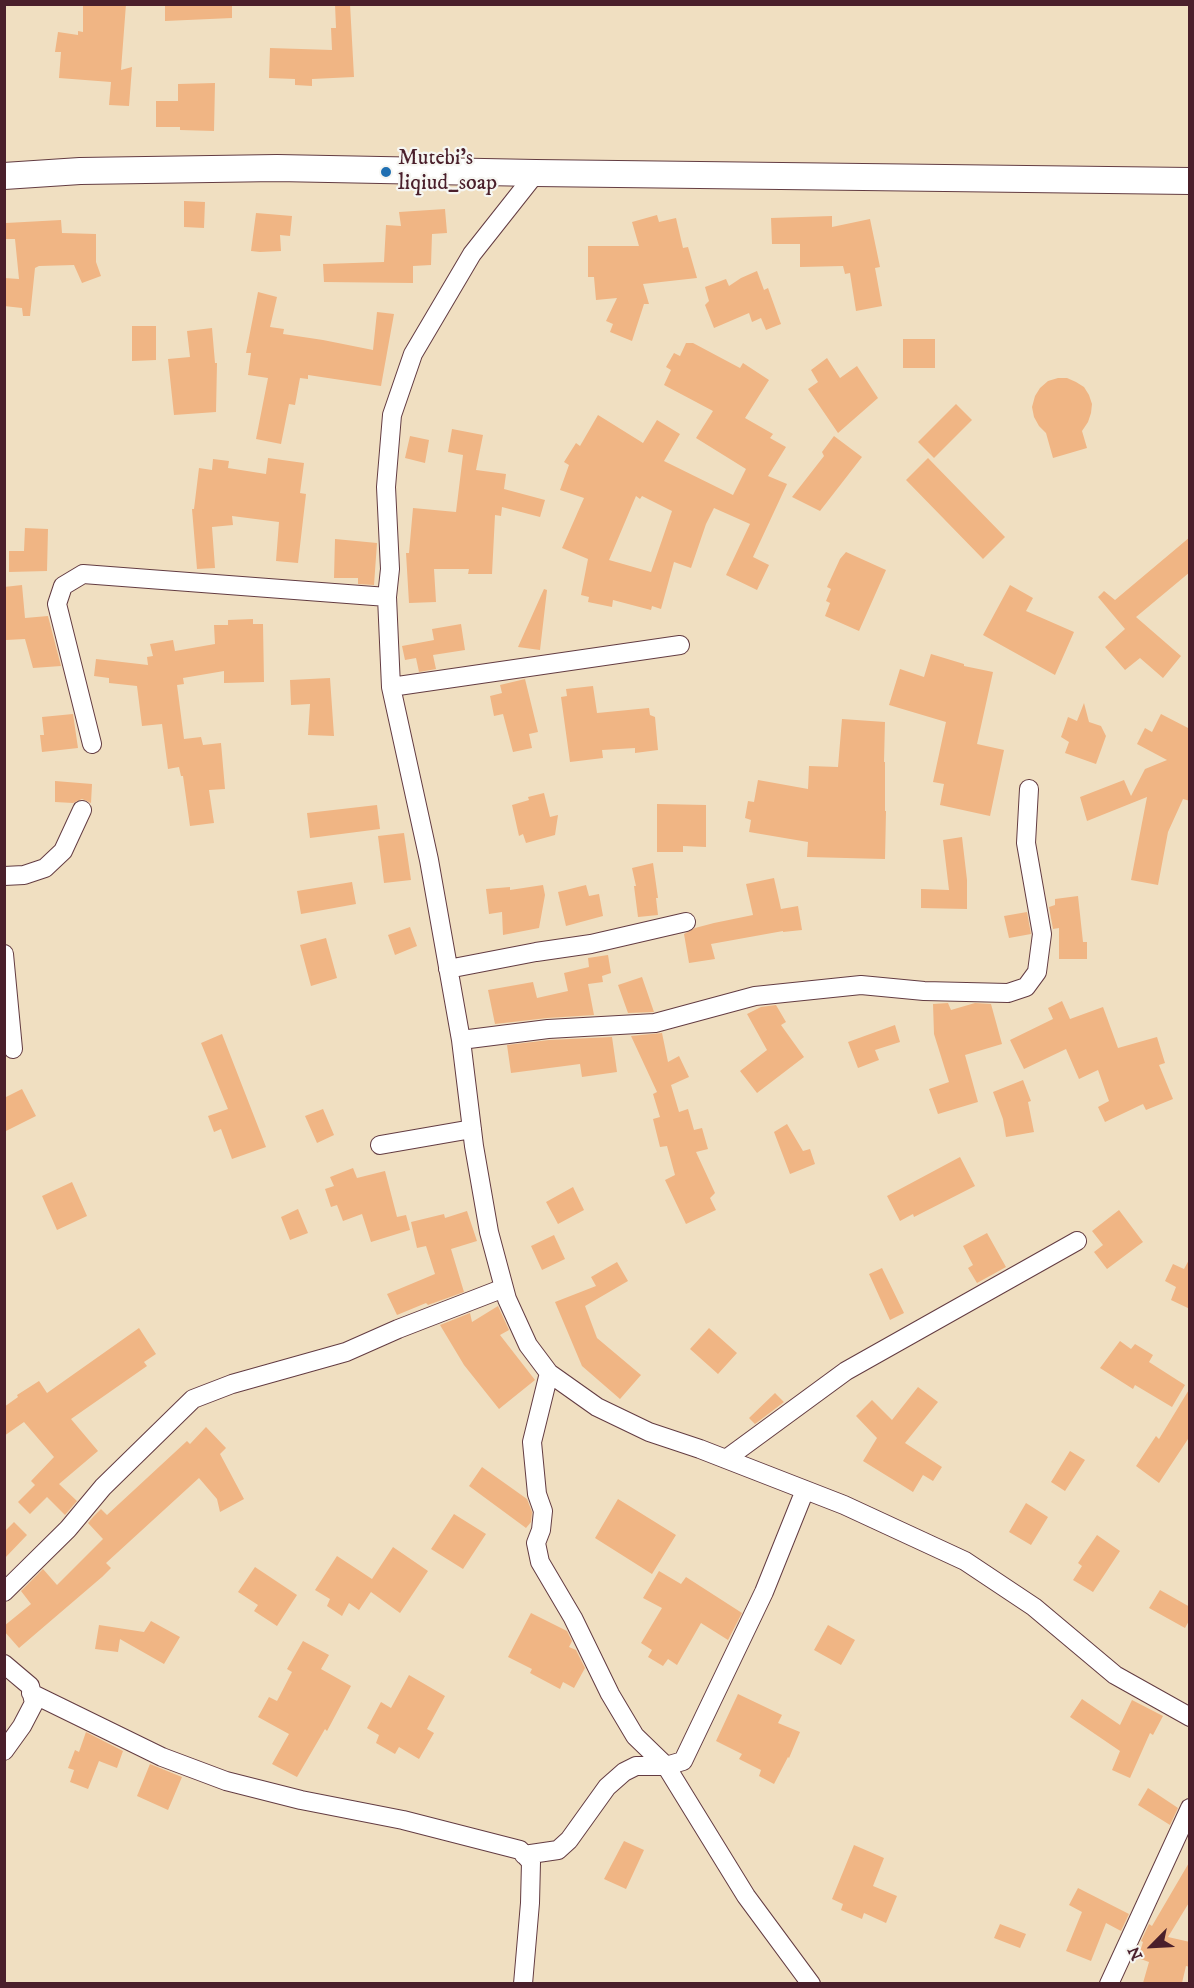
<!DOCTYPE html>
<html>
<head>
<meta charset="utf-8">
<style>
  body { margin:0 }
  #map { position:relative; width:1194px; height:1988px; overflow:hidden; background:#f0dfc1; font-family:"IM FELL DW Pica",serif }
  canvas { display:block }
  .frame { position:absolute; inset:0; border:6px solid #4a1f2b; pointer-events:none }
  .north { position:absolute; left:1122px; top:1916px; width:60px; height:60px; -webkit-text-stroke:4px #f6f6f2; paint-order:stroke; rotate:246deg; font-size:16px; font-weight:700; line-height:24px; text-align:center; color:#4a1f2b }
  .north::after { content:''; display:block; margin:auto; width:21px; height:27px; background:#4a1f2b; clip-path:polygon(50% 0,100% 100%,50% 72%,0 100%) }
</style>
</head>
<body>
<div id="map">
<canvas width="1194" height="1988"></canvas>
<div class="frame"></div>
<div class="north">N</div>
</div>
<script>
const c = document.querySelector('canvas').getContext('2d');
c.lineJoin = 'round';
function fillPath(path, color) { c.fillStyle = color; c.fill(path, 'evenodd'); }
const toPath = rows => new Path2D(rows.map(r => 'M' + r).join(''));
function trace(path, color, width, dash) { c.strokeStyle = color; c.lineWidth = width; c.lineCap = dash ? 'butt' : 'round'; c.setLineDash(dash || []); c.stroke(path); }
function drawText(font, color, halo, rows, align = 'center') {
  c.font = font + ' "IM FELL DW Pica",serif'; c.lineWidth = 4.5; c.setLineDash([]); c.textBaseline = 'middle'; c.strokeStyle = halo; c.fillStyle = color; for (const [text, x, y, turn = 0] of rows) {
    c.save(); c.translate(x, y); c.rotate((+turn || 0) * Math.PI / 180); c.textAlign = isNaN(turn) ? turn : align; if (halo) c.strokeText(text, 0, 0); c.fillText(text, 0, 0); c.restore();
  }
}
fillPath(toPath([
  [83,4,126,4,121,70,132,67,129,106,109,105,111,82,59,78,61,52,55,52,58,32,78,35,78,31,83,32],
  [165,4,232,4,232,18,165,21],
  [335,4,350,4,354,77,312,79,312,86,295,85,295,79,269,78,270,48,332,50,331,28,336,28],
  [215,83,214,131,180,130,180,127,156,127,156,101,178,101,178,84],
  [184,201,205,202,204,228,184,227],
  [445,209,447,233,432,234,431,265,413,266,413,283,324,282,323,264,384,262,386,225,401,226,399,212],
  [256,213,292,216,290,236,280,235,281,251,260,252,251,251],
  [657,215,659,222,676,218,683,248,688,247,697,278,643,284,649,304,644,304,632,341,610,332,613,324,606,321,617,298,596,300,594,277,588,277,588,246,639,246,632,222],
  [832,216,832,227,870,219,880,267,875,268,882,306,856,311,850,273,845,274,843,266,800,267,800,244,772,244,771,218],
  [61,220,62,233,96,234,96,262,101,276,82,283,74,265,39,266,35,268,30,316,23,316,22,308,4,306,4,278,19,279,15,239,6,239,6,223],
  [757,271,764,290,768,288,781,324,766,330,761,318,752,322,749,313,714,328,705,305,709,301,705,287,726,279,729,286,741,278],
  [258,292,277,297,270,327,284,329,283,334,323,340,373,350,377,312,394,314,381,386,308,375,308,379,300,378,295,405,289,404,281,444,256,439,268,378,248,375,251,353,246,353],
  [132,326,156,326,156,360,132,361],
  [212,328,215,363,217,363,216,412,174,415,168,359,190,357,187,331],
  [903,339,935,339,935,368,903,368],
  [686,343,693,343,740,368,743,363,769,380,745,418,773,434,770,438,786,447,768,476,787,484,753,557,769,565,757,590,726,575,750,524,714,508,706,524,691,568,674,562,661,609,652,606,651,610,613,600,612,607,588,602,589,597,581,595,588,559,562,548,584,498,560,490,569,465,564,462,576,443,580,446,598,415,643,443,657,420,680,434,664,461,733,495,746,469,696,438,713,411,664,385,671,370,666,367,674,353,680,356],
  [636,496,640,499,642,496,672,511,651,572,609,560],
  [827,358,840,378,857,366,878,398,838,433,808,389,818,382,811,370],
  [1058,378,1067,378,1076,382,1084,387,1089,395,1092,404,1091,413,1088,422,1082,431,1087,448,1053,458,1046,433,1039,426,1034,417,1032,407,1035,396,1040,388,1048,381],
  [956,404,972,420,934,458,918,442],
  [452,429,483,435,476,470,506,474,504,489,545,500,540,517,502,507,501,516,495,515,492,574,468,574,469,569,434,569,436,602,409,603,406,553,409,553,413,508,456,512,463,455,448,452],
  [410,436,429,440,425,463,405,458],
  [834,436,862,457,820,511,792,497,824,456,822,452],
  [268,458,304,463,300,493,306,494,298,563,276,561,279,522,232,516,233,525,212,527,215,568,197,569,192,509,194,509,199,468,212,470,213,459,229,461,228,468,266,474],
  [928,458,1005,537,983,559,906,480],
  [25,528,48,529,47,571,9,572,9,551,24,551],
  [1190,537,1190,572,1136,617,1181,656,1163,678,1140,658,1125,670,1105,647,1125,629,1098,597,1104,591,1115,600],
  [335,539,377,543,374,585,358,584,358,578,334,578],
  [846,552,886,570,859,631,825,616,830,603,826,601,831,589,827,587,840,559],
  [22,585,25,618,48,616,61,666,33,668,25,639,6,640,4,587],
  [1010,585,1033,598,1026,611,1074,632,1055,675,983,635],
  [544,589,547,590,540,650,518,647],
  [253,619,253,624,263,624,264,682,224,683,224,671,183,678,184,684,177,685,184,739,201,737,203,745,221,743,225,789,209,790,214,823,190,826,183,776,181,776,179,767,168,769,162,724,142,726,137,686,109,683,109,678,94,676,96,659,148,665,147,657,153,656,150,644,173,640,175,651,215,644,214,625,228,625,228,620],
  [461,624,465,650,433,655,436,669,419,672,416,658,405,660,402,646,434,640,432,629],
  [931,654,964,664,964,666,993,672,977,744,1004,750,990,816,940,805,944,784,933,782,946,722,889,705,900,669,924,677],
  [330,678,334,736,308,735,310,704,291,705,290,680],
  [525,679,538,732,529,734,532,748,513,752,503,714,494,716,490,696,502,693,500,685],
  [593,686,597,713,649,708,650,715,655,717,658,750,635,753,635,748,602,750,603,758,570,762,561,697,567,696,566,689],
  [1084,703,1089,722,1101,726,1106,736,1096,764,1065,753,1069,742,1061,737,1068,717,1077,721],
  [73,714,78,748,42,752,40,735,44,735,42,717],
  [1161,714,1190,729,1190,801,1183,799,1168,832,1158,885,1131,880,1147,797,1087,821,1080,797,1124,780,1131,796,1145,769,1167,760,1137,744,1145,728,1152,732],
  [842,719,885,722,884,762,885,762,885,811,886,811,885,859,807,857,808,842,749,832,751,820,745,818,748,801,754,802,758,780,808,789,809,766,838,767],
  [55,781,92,784,91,803,82,799,73,803,55,802],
  [544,793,550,817,558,815,555,835,526,843,523,834,519,836,512,805,529,800,528,797],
  [657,804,706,805,706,847,683,846,683,852,657,852],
  [377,805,380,829,310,838,307,813],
  [404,833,411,880,384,883,378,836],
  [962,837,967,880,967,909,921,908,921,889,949,890,943,840],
  [653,863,658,898,656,898,658,915,638,917,634,886,636,886,632,868],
  [774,878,781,909,798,906,802,930,783,932,783,931,711,944,715,959,689,963,684,934,695,928,714,923,753,915,746,884],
  [352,882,356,904,301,914,297,891],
  [543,885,545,895,539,928,503,935,502,912,489,914,486,889,510,887,510,890],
  [586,885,589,896,599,894,603,916,566,926,558,892],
  [1078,896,1083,942,1087,942,1087,959,1059,959,1059,928,1053,929,1049,907,1055,905,1055,899],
  [1027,912,1031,934,1009,938,1004,916],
  [410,927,417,946,395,955,388,935],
  [326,938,337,978,311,986,300,945],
  [608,955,611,973,602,976,603,982,588,984,594,1015,547,1018,495,1024,488,990,533,982,537,998,568,991,564,973,589,967,588,958],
  [642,977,654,1012,628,1013,618,985],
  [1062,1001,1070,1019,1103,1007,1118,1048,1157,1037,1165,1063,1159,1065,1173,1099,1146,1110,1143,1104,1105,1122,1098,1107,1109,1101,1098,1070,1079,1079,1066,1049,1024,1069,1010,1040,1053,1019,1048,1008],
  [948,1003,951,1010,975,1003,991,1004,1002,1044,965,1055,978,1102,938,1114,929,1089,949,1082,934,1034,933,1004],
  [776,1005,786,1022,781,1025,804,1057,757,1093,740,1071,767,1050,747,1014,761,1007],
  [895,1025,900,1042,875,1050,879,1060,858,1068,848,1042],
  [662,1033,668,1062,679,1056,689,1077,671,1085,679,1112,688,1109,694,1130,702,1128,708,1149,696,1152,715,1193,710,1198,716,1210,686,1224,665,1180,675,1175,667,1146,660,1147,653,1119,660,1117,653,1094,657,1092,631,1036],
  [222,1034,266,1147,232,1159,221,1129,214,1132,208,1116,228,1109,201,1043],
  [612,1037,617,1072,582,1077,580,1064,511,1073,507,1045,549,1040],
  [1023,1080,1031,1101,1028,1102,1034,1132,1006,1137,1003,1119,993,1092],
  [22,1089,36,1116,4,1132,4,1098],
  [323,1109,334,1135,317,1143,305,1116],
  [787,1124,803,1151,810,1149,815,1164,790,1174,774,1132],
  [960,1157,975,1186,914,1217,913,1214,900,1221,887,1196],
  [353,1168,357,1178,385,1171,397,1217,406,1215,410,1230,371,1242,362,1214,343,1221,337,1205,331,1207,325,1189,334,1186,330,1177],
  [72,1182,87,1216,57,1230,42,1196],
  [573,1187,584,1210,558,1224,546,1202],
  [298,1209,308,1233,290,1240,281,1217],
  [1119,1210,1143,1242,1107,1269,1094,1252,1103,1245,1092,1231],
  [467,1211,477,1241,451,1249,464,1292,428,1305,426,1303,397,1315,387,1294,435,1274,426,1246,417,1248,411,1222,444,1214,445,1218],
  [987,1233,1006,1267,977,1283,968,1268,973,1265,963,1246],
  [554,1235,565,1259,542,1270,531,1246],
  [1190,1258,1190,1309,1171,1300,1176,1287,1165,1281,1173,1264,1184,1269],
  [617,1262,628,1281,585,1306,597,1338,641,1375,620,1399,582,1366,555,1302,596,1286,591,1277],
  [882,1268,904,1313,890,1320,869,1274],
  [498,1306,509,1330,500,1335,535,1380,499,1409,464,1365,440,1325,470,1313,472,1322],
  [139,1328,156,1354,144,1362,147,1366,71,1419,98,1451,59,1484,77,1501,65,1515,47,1497,30,1514,18,1502,35,1485,31,1481,54,1457,24,1422,4,1436,4,1407,18,1397,17,1395,39,1381,47,1393],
  [709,1328,737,1353,718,1374,690,1349],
  [1120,1341,1131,1349,1135,1344,1153,1355,1149,1362,1185,1385,1172,1407,1135,1385,1133,1389,1100,1368],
  [918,1387,938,1402,905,1443,942,1467,933,1481,923,1475,913,1492,863,1461,877,1438,856,1416,872,1400,892,1420],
  [1190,1388,1190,1436,1159,1483,1136,1466,1156,1436,1159,1439],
  [775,1393,784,1402,755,1424,749,1418],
  [206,1427,226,1448,220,1454,244,1499,220,1512,217,1499,199,1478,106,1563,111,1568,102,1577,19,1648,4,1631,4,1626,31,1604,21,1591,43,1569,57,1585,103,1539,88,1523,93,1517,101,1509,107,1515,187,1441,190,1444],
  [1070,1451,1085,1460,1065,1491,1051,1482],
  [482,1467,527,1499,532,1512,531,1522,526,1528,469,1486],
  [618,1499,676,1535,652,1574,595,1538],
  [1026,1503,1048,1517,1031,1545,1009,1532],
  [454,1514,486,1534,463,1569,431,1549],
  [14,1522,27,1535,4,1559,4,1532],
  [1097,1535,1120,1551,1093,1592,1073,1580,1082,1566,1078,1563],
  [393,1547,428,1571,400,1613,371,1592,359,1610,349,1603,342,1616,327,1606,330,1599,315,1590,337,1556,372,1579],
  [255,1567,297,1595,277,1626,254,1611,258,1605,238,1592],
  [659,1571,681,1584,686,1577,742,1613,728,1640,701,1623,677,1665,668,1659,663,1666,648,1657,652,1650,641,1643,662,1608,643,1598],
  [1160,1590,1190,1607,1190,1619,1185,1628,1149,1608],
  [531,1613,567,1631,572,1641,569,1647,576,1650,585,1668,574,1688,563,1682,560,1689,530,1673,532,1669,508,1657],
  [151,1621,180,1637,164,1664,120,1639,118,1652,95,1649,99,1625,144,1632],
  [828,1625,855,1640,841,1665,814,1650],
  [303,1641,329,1655,321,1669,351,1686,327,1731,325,1729,297,1777,272,1764,289,1734,258,1717,269,1697,277,1701,292,1672,287,1669],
  [409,1675,445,1696,427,1729,434,1733,419,1759,399,1747,395,1754,376,1743,379,1735,367,1728,381,1702,391,1708],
  [738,1694,782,1715,778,1723,800,1732,789,1758,788,1757,774,1784,759,1776,761,1770,739,1759,742,1754,716,1741],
  [1082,1699,1120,1725,1132,1700,1163,1716,1153,1735,1150,1733,1130,1778,1112,1770,1120,1751,1070,1717],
  [86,1732,123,1751,117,1768,99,1761,88,1789,70,1782,74,1770,68,1768,75,1750,79,1752],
  [150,1764,182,1777,168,1810,137,1796],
  [1148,1788,1178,1808,1170,1825,1138,1805],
  [624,1841,644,1850,626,1889,604,1879],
  [854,1845,884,1858,873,1886,897,1896,886,1923,864,1913,862,1919,841,1910,843,1904,832,1899],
  [1190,1861,1190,1901,1168,1937,1190,1942,1190,1967,1186,1966,1182,1983,1143,1983,1149,1962,1138,1958,1143,1942,1141,1941,1149,1924,1152,1926],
  [1078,1888,1129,1914,1121,1931,1106,1923,1091,1961,1066,1951,1082,1912,1069,1905],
  [1000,1924,1026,1934,1020,1948,994,1938]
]), '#f0b584');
const street = toPath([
  [536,173,472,254,413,354,392,415,386,487,390,569,387,597,391,687,429,860,461,1040,474,1146,489,1232,507,1299,528,1345,549,1373,597,1407,649,1432,700,1449,844,1505,965,1561,1034,1607,1115,1675,1190,1717],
  [391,687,680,645],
  [92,744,57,604,63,586,83,574,387,597],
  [4,876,24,875,45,868,63,851,82,810],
  [4,954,13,1049],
  [448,969,536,952,591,944,686,922],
  [461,1040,548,1029,655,1023,755,996,861,985,924,991,1008,993,1026,987,1037,972,1042,934,1026,843,1029,789],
  [380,1145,472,1129],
  [549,1373,532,1442,537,1494,543,1511,541,1530,536,1543,540,1562,573,1618,610,1694,635,1736,666,1766,746,1896,811,1984],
  [726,1459,846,1371,1077,1241],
  [4,1592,68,1529,103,1487,193,1399,232,1384,346,1352,398,1329,504,1288],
  [4,1664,30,1686,34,1703,22,1726,4,1751],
  [31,1693,162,1757,226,1781,301,1800,403,1820,520,1850,531,1862,530,1903,523,1984],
  [524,1855,558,1850,569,1840,607,1787,624,1772,636,1766,666,1766,683,1761,764,1592,805,1490],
  [1109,1984,1190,1808]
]);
const secondary = toPath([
  [4,176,80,171,277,168,536,173,1190,181]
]);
trace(street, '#633c42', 20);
trace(secondary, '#633c42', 28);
trace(street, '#fff', 18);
trace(secondary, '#fff', 26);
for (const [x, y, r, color] of [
  [386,172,6,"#1f6fb2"]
]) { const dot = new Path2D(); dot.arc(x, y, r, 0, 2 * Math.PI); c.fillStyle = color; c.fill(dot); trace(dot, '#f6f6f2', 2); }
drawText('22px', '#4a1f2b', '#f6f6f2', [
  ["Mutebi's",398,159],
  ["liqiud_soap",398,184]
], 'left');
</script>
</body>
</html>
